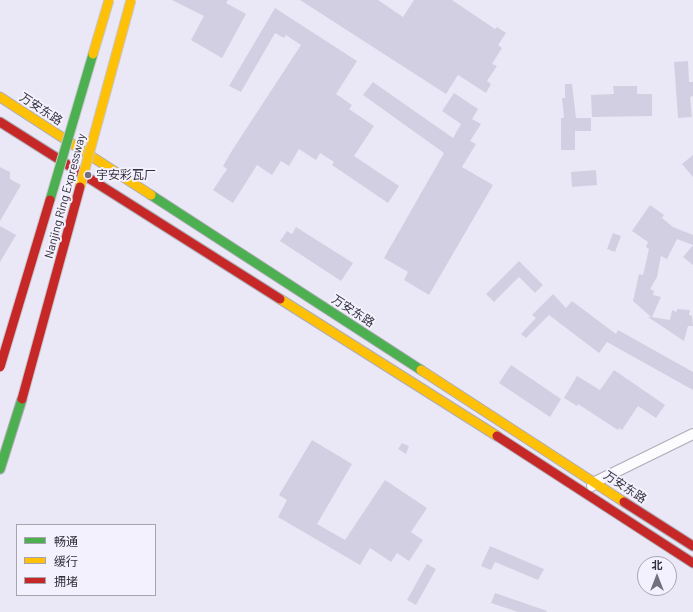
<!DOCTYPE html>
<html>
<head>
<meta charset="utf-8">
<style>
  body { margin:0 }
  #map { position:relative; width:693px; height:612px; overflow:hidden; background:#eae8f6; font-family:Barlow,"Noto Sans SC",sans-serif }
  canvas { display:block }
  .legend { position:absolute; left:16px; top:524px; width:140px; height:72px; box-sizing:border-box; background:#f4f1fe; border:1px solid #a7a4b0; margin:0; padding:5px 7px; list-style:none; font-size:12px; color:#33303c }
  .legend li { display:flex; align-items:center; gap:8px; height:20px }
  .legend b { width:20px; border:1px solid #a7a4b0 }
  .north { position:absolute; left:637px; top:556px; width:40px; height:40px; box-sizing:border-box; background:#f4f1fe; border:1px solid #a7a4b0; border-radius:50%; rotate:0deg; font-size:11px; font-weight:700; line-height:16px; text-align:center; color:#33303c }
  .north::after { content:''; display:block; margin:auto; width:14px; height:18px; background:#73707d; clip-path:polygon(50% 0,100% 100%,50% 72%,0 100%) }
</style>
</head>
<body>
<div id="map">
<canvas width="693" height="612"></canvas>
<ul class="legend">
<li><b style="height:5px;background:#4caf50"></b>畅通</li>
<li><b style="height:5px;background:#ffc107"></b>缓行</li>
<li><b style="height:5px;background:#c62828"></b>拥堵</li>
</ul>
<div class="north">北</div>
</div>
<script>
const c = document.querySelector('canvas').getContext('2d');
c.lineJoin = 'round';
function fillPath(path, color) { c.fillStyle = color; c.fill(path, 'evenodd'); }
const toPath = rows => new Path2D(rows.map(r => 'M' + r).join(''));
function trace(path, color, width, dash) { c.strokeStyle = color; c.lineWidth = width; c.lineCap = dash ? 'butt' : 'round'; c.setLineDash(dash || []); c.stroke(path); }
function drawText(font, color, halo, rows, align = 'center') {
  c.font = font + ' Barlow,"Noto Sans SC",sans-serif'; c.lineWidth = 4; c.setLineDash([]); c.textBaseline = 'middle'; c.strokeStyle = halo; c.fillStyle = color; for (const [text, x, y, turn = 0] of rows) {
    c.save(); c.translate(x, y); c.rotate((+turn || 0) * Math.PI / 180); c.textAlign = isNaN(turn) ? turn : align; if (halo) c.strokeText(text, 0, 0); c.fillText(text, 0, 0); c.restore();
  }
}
fillPath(toPath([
  [172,0,228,0,226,3,246,14,222,58,191,40,204,16],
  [300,0,378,0,403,17,414,0,452,0,495,29,497,27,506,33,498,45,502,48,492,64,497,66,487,81,491,84,486,93,458,75,446,94],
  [275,8,357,61,336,94,352,105,349,109,374,126,354,156,399,186,388,203,332,165,334,162,320,153,316,160,299,149,289,166,281,161,272,175,257,165,233,203,213,190,227,169,223,166,233,149,301,45,286,35,284,38,275,33,241,92,229,86],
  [688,61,689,82,693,82,693,96,690,97,692,117,678,118,674,62],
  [373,82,453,138,461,124,442,111,454,93,478,109,472,119,481,124,470,141,476,144,462,167,493,185,429,295,404,280,408,272,384,258,444,153,363,95],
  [565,84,572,84,576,118,591,118,591,131,575,131,575,150,561,150,561,118,564,118,562,98,565,98],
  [613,86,637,86,637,94,652,94,652,116,592,117,591,95,614,94],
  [693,155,693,177,682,164],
  [0,167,10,172,10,179,21,185,0,221],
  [596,170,597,185,572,187,571,172],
  [650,205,664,215,662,218,673,227,693,235,693,265,683,257,693,245,677,239,667,259,661,256,657,277,650,289,654,291,653,295,661,297,652,317,670,320,672,310,677,312,677,309,690,310,689,315,692,316,693,326,688,326,684,341,648,317,651,317,633,301,639,274,643,275,649,249,646,247,648,242,632,231],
  [0,226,16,235,0,262],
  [296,227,353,263,341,281,280,241,287,231,292,234],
  [613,233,621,236,615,252,607,249],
  [519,261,543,285,535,293,519,277,494,302,486,294],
  [553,294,566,308,572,301,616,334,618,330,693,372,693,390,607,342,599,353,549,315,526,338,521,334,536,318,532,315],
  [511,365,561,399,550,417,499,383],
  [614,370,665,405,656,418,638,406,622,430,619,428,618,430,578,404,577,406,564,398,577,376,600,390],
  [312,440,352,464,317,524,345,540,385,480,427,508,411,532,423,540,409,561,397,553,391,562,370,548,360,565,278,517,287,500,279,495],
  [402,443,409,446,406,454,398,449],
  [490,546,544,569,538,580,495,562,491,570,481,566],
  [427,564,436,569,416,605,407,600],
  [495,593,547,611,546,612,518,612,491,603]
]), '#d3cfe2');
const street = toPath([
  [592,486,595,482,693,434]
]);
const fast = toPath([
  [151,195,421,370],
  [0,469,22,399]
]);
const slow = toPath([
  [0,97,151,195],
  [280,299,497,436],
  [421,370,624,502]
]);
const jam = toPath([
  [0,122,280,299],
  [497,436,693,563],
  [624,502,693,546]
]);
trace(street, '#aeacb7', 12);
trace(fast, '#aeacb7', 11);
trace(slow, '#aeacb7', 11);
trace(jam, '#aeacb7', 11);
trace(street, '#fcfcfe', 10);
trace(fast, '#4caf50', 9);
trace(slow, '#ffc107', 9);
trace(jam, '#c62828', 9);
const fastBridge = toPath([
  [50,200,93,54]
]);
const slowBridge = toPath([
  [93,54,109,0],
  [80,187,131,0]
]);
const jamBridge = toPath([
  [0,367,50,200],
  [22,399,80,187]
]);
trace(fastBridge, '#c7c6cd', 11, []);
trace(slowBridge, '#c7c6cd', 11, []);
trace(jamBridge, '#c7c6cd', 11, []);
trace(fastBridge, '#4caf50', 9);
trace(slowBridge, '#ffc107', 9);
trace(jamBridge, '#c62828', 9);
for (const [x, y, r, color] of [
  [88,175,4,"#73707d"]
]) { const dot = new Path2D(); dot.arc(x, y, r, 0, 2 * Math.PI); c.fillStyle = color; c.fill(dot); trace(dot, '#f4f1fe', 1.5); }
drawText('12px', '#33303c', '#f4f1fe', [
  ["万安东路",41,109,33],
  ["Nanjing Ring Expressway",65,196,-75],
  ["万安东路",353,311,33],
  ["万安东路",625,487,33]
]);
drawText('12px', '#33303c', '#f4f1fe', [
  ["宇安彩瓦厂",96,175]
], 'left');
</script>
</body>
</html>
